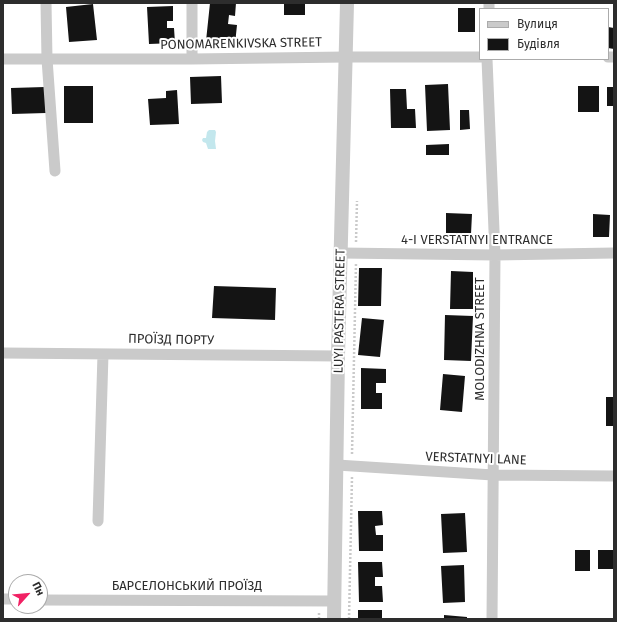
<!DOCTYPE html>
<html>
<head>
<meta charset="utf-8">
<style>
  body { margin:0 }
  #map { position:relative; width:617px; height:622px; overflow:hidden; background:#fff; font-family:"Fira Sans",sans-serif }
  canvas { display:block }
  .frame { position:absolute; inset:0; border:4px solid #2d2d2d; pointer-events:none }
  .legend { position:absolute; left:479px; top:8px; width:130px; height:52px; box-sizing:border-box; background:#fff; border:1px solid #ababab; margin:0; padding:5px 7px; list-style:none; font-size:12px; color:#2d2d2d }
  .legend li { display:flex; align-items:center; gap:8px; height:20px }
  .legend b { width:20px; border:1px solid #ababab }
  .north { position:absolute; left:8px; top:574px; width:40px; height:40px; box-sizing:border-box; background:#fff; border:1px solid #ababab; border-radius:50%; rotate:63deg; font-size:11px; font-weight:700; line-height:16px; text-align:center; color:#2d2d2d }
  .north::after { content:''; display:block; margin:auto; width:14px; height:18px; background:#f12164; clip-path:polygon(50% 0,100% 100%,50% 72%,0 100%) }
</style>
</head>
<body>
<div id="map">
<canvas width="617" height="622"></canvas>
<div class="frame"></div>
<ul class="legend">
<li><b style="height:5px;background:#cacaca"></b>Вулиця</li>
<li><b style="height:11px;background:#141414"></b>Будівля</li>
</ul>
<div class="north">Пн</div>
</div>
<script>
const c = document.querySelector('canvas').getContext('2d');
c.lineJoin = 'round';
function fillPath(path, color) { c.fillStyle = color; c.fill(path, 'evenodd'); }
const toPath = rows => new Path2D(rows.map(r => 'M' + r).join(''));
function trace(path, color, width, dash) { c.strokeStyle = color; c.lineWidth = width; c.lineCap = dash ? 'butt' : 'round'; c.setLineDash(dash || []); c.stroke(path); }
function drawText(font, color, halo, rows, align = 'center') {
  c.font = font + ' "Fira Sans",sans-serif'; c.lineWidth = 4; c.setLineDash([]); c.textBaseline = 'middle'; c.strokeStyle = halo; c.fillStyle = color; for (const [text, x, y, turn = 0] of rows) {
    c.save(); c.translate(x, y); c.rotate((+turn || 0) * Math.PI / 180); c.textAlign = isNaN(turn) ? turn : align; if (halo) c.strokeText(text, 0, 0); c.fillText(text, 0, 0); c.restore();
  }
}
fillPath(toPath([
  [209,130,215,130,216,132,215,141,216,149,208,149,206,143,203,142,202,140,203,138,206,138,207,132]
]), '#c3e7ed');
fillPath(toPath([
  [210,3,236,3,235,16,229,15,228,24,237,25,235,44,206,41],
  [284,3,305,3,305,15,284,15],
  [93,4,97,40,69,42,66,7],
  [173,6,173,21,167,21,167,28,174,28,175,43,149,44,147,7],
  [458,8,475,8,475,32,458,32],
  [608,27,614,28,614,49,608,48],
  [221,76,222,103,191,104,190,77],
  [448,84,450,130,427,131,425,85],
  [64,86,93,86,93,123,64,123],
  [578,86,599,86,599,112,578,112],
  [45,87,46,113,12,114,11,88],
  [607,87,614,87,614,106,607,106],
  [390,89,406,89,407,109,415,109,416,128,391,128],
  [177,90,179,124,150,125,148,99,166,98,166,91],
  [460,110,469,110,470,129,460,130],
  [449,144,449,155,426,155,426,145],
  [446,213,472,214,471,234,446,233],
  [593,214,610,215,609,237,593,237],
  [359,268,382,268,381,306,358,306],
  [451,271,473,272,473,309,450,309],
  [214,286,276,288,275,320,212,318],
  [445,315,473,316,471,361,444,360],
  [362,318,384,320,380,357,358,355],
  [361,368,386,369,386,383,376,383,376,393,382,393,382,409,361,409],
  [443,374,465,376,462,412,440,410],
  [606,397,614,397,614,426,606,426],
  [358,511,382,511,383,525,375,526,376,535,383,535,383,551,359,551],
  [465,513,467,552,443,553,441,514],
  [575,550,590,550,590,571,575,571],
  [598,550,614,550,614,569,598,569],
  [358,562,382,562,383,577,375,577,375,586,382,586,383,602,359,602],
  [464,565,465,602,443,603,441,566],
  [358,610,382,610,382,619,358,619],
  [444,615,467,617,467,619,444,619]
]), '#141414');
trace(toPath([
  [356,242,357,201],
  [352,454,356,263],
  [319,619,319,611],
  [349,619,352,477]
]), '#cacaca', 2.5, [2, 2]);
trace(toPath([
  [46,3,47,59,55,171],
  [489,9,489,3],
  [608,57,614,57],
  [3,59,192,59,346,57,480,57],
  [192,59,192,3],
  [487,59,495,255,492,619],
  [341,253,495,255,614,253],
  [3,353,338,356],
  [337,465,493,475,614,476],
  [98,521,103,354],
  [3,599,16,599],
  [40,600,335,601]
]), '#cacaca', 11);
trace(toPath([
  [334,619,338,356,347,3]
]), '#cacaca', 14);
drawText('13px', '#2d2d2d', '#fff', [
  ["PONOMARENKIVSKA STREET",241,44,-1],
  ["4-I VERSTATNYI ENTRANCE",477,240],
  ["LUYI PASTERA STREET",340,311,-89],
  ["MOLODIZHNA STREET",480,339,-90],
  ["ПРОЇЗД ПОРТУ",171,340,1],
  ["VERSTATNYI LANE",476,459,2],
  ["БАРСЕЛОНСЬКИЙ ПРОЇЗД",187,586]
]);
</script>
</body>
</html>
